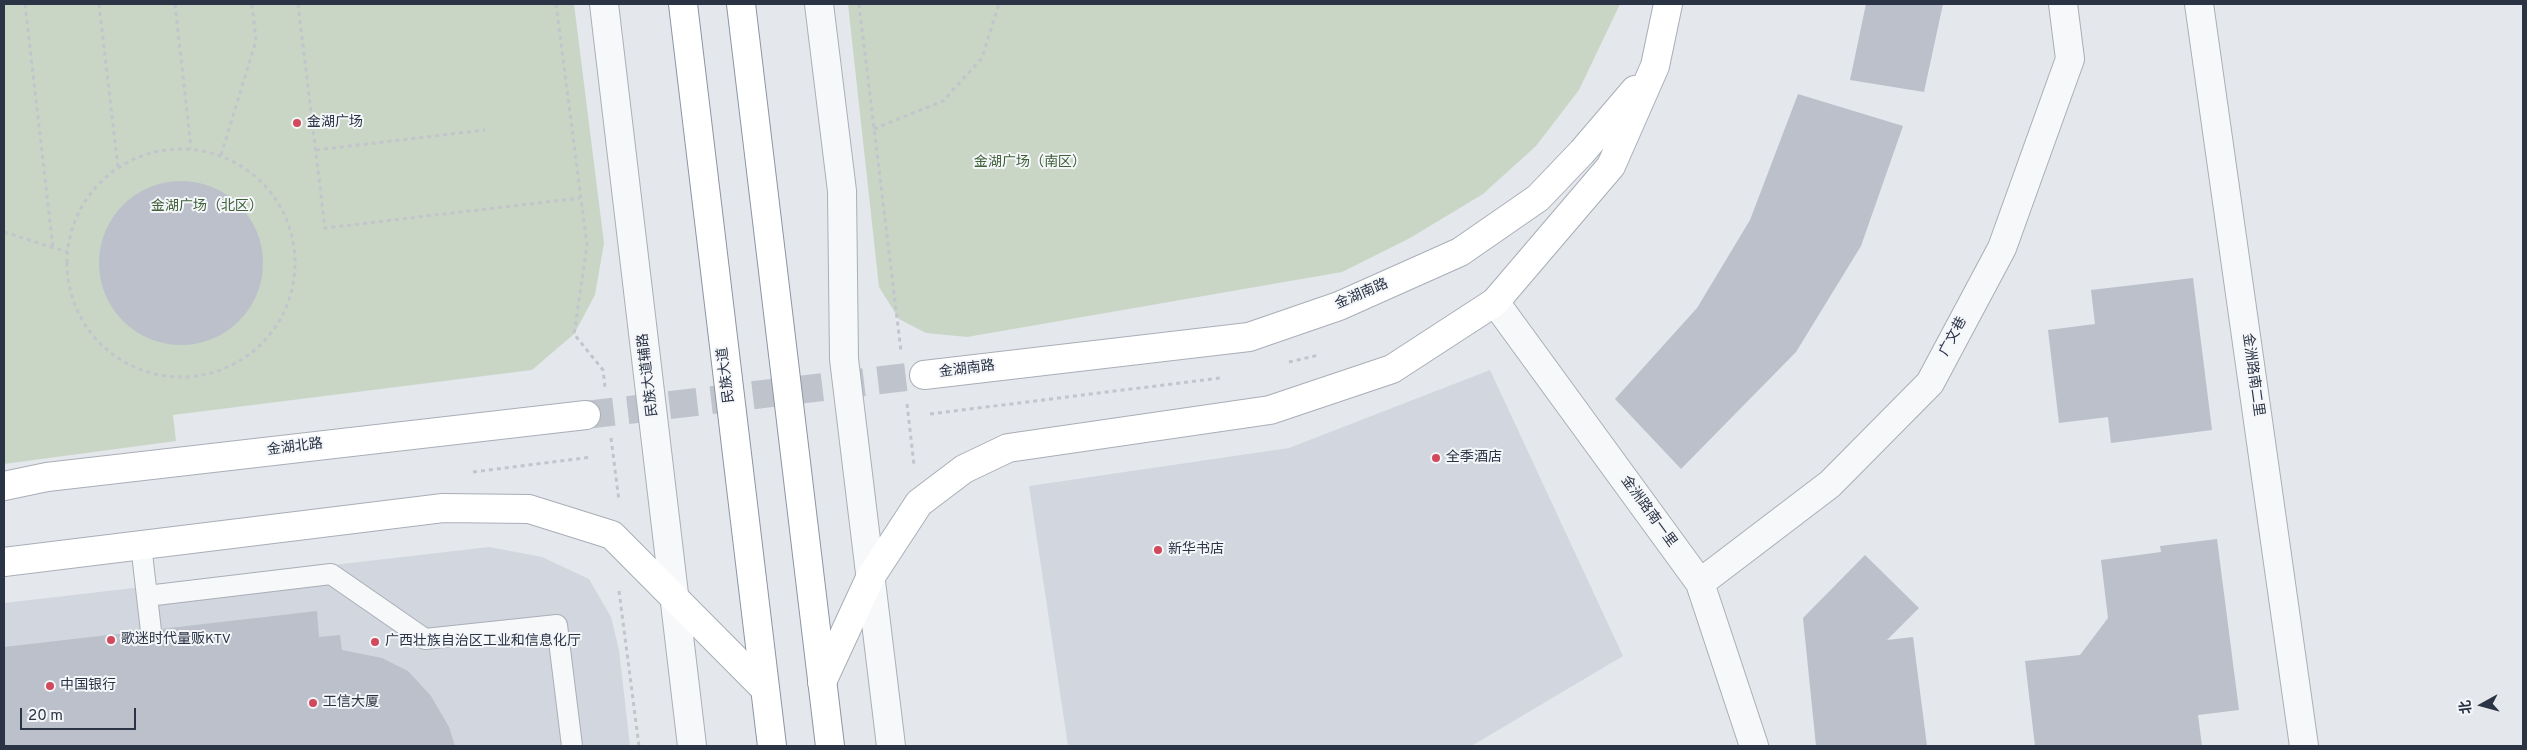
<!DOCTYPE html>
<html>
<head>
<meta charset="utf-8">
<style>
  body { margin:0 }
  #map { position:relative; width:2527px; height:750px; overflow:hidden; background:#e4e7ec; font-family:Overpass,"Noto Sans SC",sans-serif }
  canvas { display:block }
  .frame { position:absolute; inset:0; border:5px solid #2b3445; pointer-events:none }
  .north { position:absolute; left:2457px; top:680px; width:50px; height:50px; -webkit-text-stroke:4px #f4f6f9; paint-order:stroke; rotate:263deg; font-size:14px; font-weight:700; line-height:20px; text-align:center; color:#2b3445 }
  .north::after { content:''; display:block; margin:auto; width:18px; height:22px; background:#2b3445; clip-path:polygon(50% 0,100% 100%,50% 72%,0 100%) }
  .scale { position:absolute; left:20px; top:708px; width:116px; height:22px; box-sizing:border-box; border:2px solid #2b3445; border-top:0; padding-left:6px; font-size:15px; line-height:18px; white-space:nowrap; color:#2b3445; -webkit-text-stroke:4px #f4f6f9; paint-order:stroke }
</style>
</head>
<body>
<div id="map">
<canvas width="2527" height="750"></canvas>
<div class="frame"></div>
<div class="north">北</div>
<div class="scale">20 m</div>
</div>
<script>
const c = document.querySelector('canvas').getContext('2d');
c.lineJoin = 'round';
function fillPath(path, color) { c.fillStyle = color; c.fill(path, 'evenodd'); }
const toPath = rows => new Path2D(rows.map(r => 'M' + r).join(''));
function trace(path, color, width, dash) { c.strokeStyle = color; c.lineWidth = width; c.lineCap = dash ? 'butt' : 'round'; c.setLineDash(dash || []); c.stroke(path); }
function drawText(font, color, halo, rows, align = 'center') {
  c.font = font + ' Overpass,"Noto Sans SC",sans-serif'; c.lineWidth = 4; c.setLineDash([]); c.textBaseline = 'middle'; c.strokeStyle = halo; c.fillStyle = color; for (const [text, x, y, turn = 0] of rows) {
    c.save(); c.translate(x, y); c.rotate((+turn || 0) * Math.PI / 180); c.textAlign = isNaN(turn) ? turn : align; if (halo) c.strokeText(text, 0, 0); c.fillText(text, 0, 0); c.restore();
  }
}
fillPath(toPath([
  [1490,370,1623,656,1473,745,1068,746,1029,486,1289,448],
  [489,547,542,557,589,579,611,617,619,650,630,746,4,746,4,603]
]), '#d2d6de');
fillPath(toPath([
  [4,4,574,4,604,243,595,295,574,334,532,370,173,415,176,441,4,464],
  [848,4,1620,4,1579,90,1536,146,1483,194,1410,238,1342,272,967,337,926,333,899,319,879,287]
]), '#c9d6c5');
fillPath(toPath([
  [1866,4,1943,4,1924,92,1850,80],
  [1798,94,1903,126,1861,246,1796,352,1681,469,1615,399,1697,308,1750,220],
  '99 263a82 82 0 1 1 164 0a82 82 0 1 1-164 0Z',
  [2193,278,2212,430,2111,443,2108,417,2059,423,2048,330,2095,324,2091,290],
  [2217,539,2239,710,2198,715,2202,746,2035,746,2025,661,2080,655,2108,618,2101,560,2161,552,2160,546],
  [1865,555,1919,608,1887,640,1913,637,1927,746,1816,746,1803,618],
  [317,611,319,637,340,635,342,650,382,658,408,671,431,696,449,727,455,746,4,746,4,647]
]), '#bbc0ca');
trace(toPath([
  [586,415,924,375]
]), '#bfc3cb', 28, [28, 14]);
const service = toPath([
  [141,545,151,631],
  [147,596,331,574,425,639,557,625,572,746]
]);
const minor = toPath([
  [2199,4,2304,746],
  [1495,302,1700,583,1754,746],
  [1700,583,1830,484,1930,383,2002,248,2070,59,2063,4]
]);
const tertiary = toPath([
  [604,4,692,746],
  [819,4,842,191,844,359,891,746]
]);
const secondary = toPath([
  [924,375,1249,337,1339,306,1460,252,1538,198,1582,152,1635,90],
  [4,486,47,477,586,415],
  [4,562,443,508,529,509,612,535,765,689],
  [822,682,870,578,919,503,964,469,1008,448,1270,410,1392,369,1495,302,1611,166,1655,66,1668,4]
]);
const trunk = toPath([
  [683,4,772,746],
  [741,4,830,746]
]);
trace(service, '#a9aeb7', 22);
trace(minor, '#a9aeb7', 30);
trace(tertiary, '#a9aeb7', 30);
trace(secondary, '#a9aeb7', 30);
trace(trunk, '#8b94a3', 30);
trace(toPath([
  [25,4,53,248],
  [99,4,118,168],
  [175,4,191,148],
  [298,4,325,228,580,198],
  [556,4,587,245,574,334,603,370,605,387],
  [859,4,901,351],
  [874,129,943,101,982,58,999,4],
  '67 263a114 114 0 1 1 228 0a114 114 0 1 1-228 0Z',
  [316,150,485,130],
  [221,155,256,41,252,4],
  [4,232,67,252],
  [1289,362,1319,355],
  [907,404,914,465],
  [930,414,1220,378],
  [611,438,619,501],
  [473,472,592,457],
  [619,591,639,746]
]), '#c2c5cb', 3, [4, 4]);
trace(service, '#f7f8fa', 20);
trace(minor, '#f7f8fa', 28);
trace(tertiary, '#f7f8fa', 28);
trace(secondary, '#fff', 28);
trace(trunk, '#fff', 28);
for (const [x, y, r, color] of [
  [297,123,5,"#d1495b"],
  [1436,458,5,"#d1495b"],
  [1158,550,5,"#d1495b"],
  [111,640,5,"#d1495b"],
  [375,642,5,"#d1495b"],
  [50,686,5,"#d1495b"],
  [313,703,5,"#d1495b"]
]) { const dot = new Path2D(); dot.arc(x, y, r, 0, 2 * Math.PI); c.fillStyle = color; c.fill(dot); trace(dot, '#f4f6f9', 2); }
drawText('14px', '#2b3445', '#f4f6f9', [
  ["金湖广场",307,123],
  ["全季酒店",1446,458],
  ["新华书店",1168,550],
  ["歌迷时代量贩KTV",121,640],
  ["广西壮族自治区工业和信息化厅",385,642],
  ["中国银行",60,686],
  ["工信大厦",323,703]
], 'left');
drawText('14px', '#3f6138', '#f4f6f9', [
  ["金湖广场（南区）",1030,163],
  ["金湖广场（北区）",207,207]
]);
drawText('14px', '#2b3445', '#f4f6f9', [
  ["金湖南路",1362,295,-23],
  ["广文巷",1954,337,-62],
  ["金湖南路",967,370,-7],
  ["民族大道辅路",649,375,-97],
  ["民族大道",727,375,-97],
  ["金洲路南二里",2252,375,82],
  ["金湖北路",295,448,-7],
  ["金洲路南一里",1648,512,54]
]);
</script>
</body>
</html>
